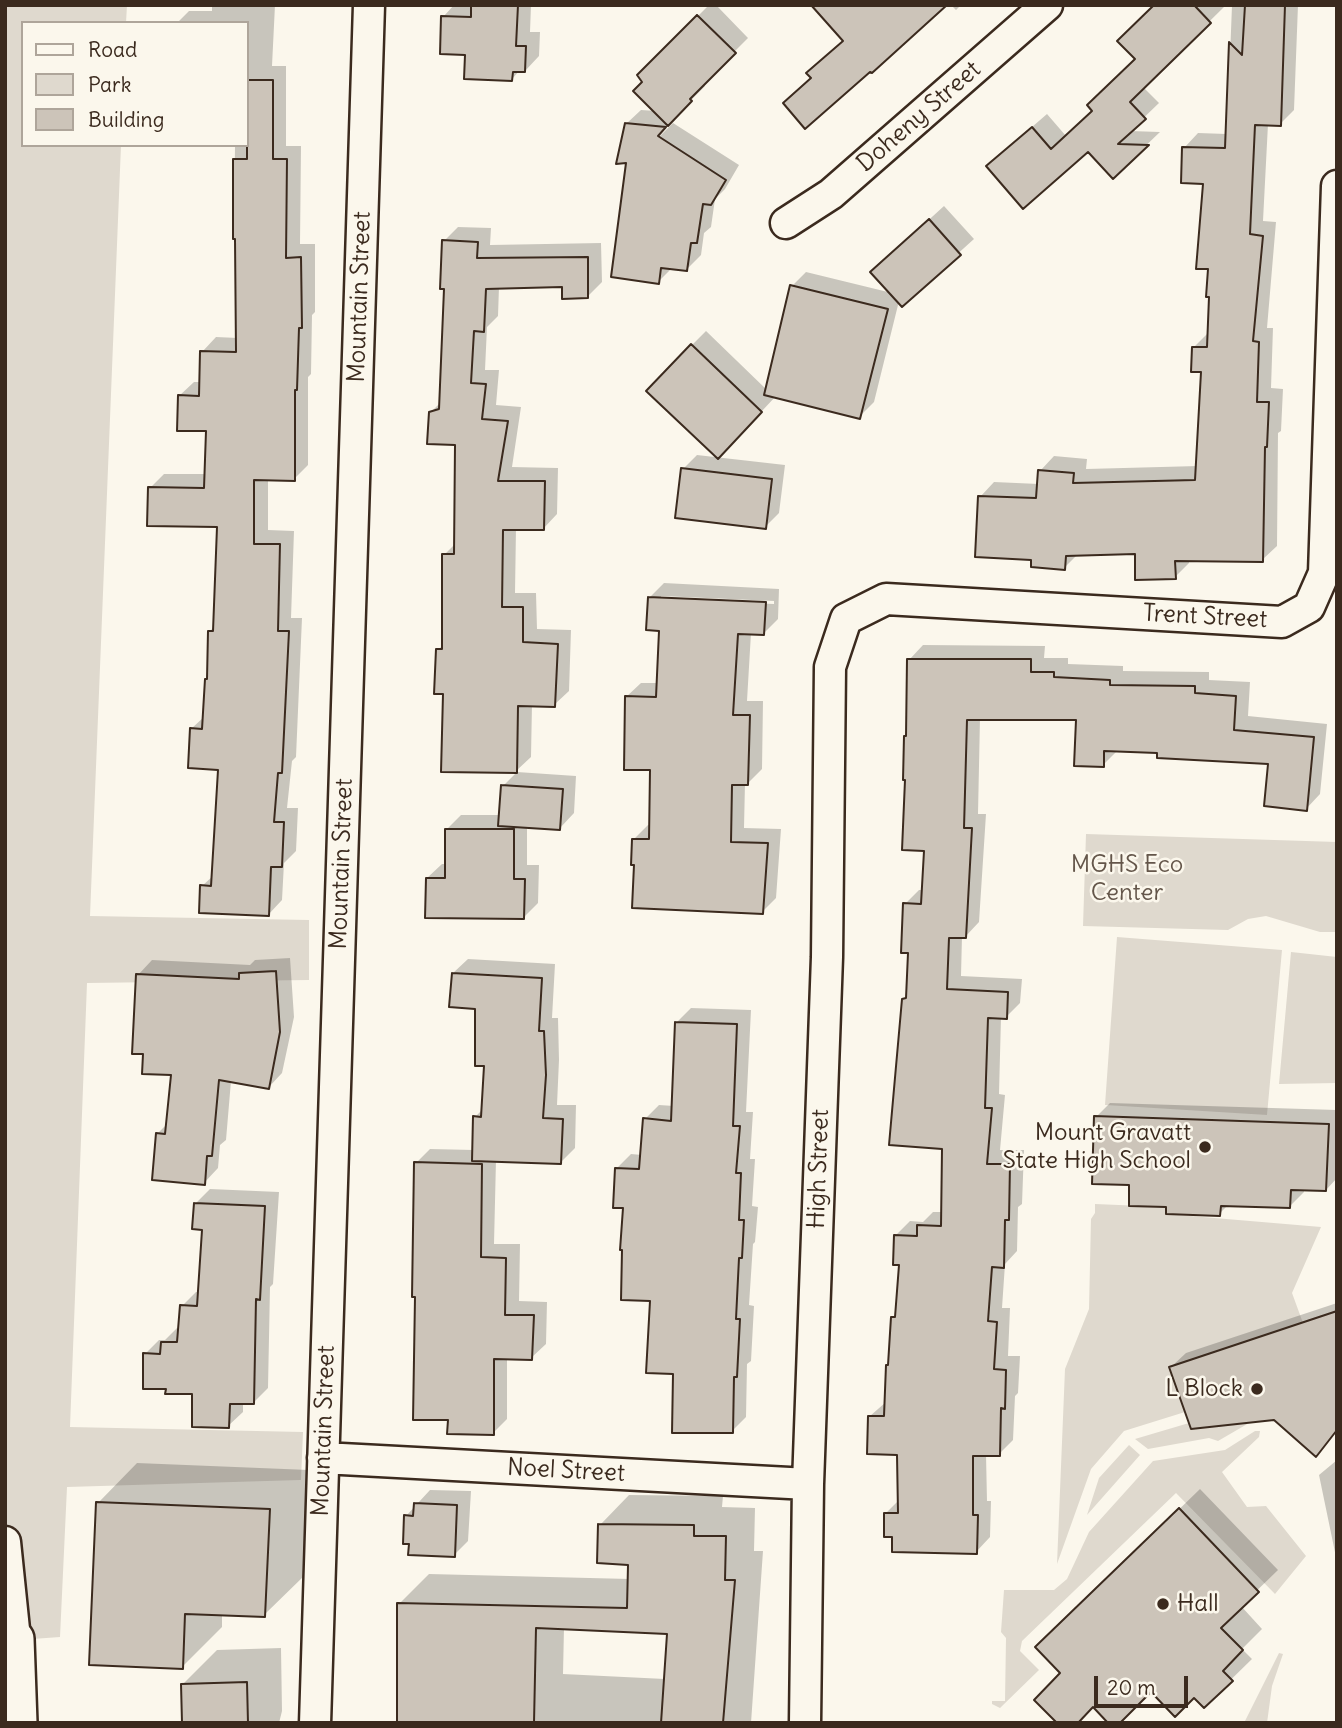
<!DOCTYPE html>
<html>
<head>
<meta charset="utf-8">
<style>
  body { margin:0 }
  #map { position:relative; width:1342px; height:1728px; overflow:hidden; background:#fbf7ec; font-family:Delius,sans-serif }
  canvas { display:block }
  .frame { position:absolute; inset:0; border:7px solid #3b2a1e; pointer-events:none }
  .legend { position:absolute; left:21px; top:21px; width:228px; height:126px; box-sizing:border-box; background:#fbf7ec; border:2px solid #aea59a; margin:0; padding:9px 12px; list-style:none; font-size:21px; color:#3b2a1e }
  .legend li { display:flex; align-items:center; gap:14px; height:35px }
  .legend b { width:35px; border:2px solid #aea59a }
  .scale { position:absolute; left:1094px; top:1676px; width:94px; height:32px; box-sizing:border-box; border:4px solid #3b2a1e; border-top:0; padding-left:9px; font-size:21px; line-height:24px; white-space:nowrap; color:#3b2a1e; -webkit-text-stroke:5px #fbf7ec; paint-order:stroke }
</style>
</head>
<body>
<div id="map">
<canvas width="1342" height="1728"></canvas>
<div class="frame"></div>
<ul class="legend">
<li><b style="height:9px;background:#fbf7ec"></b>Road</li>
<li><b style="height:19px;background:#dfd9ce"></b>Park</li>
<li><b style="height:19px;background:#ccc4b9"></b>Building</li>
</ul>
<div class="scale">20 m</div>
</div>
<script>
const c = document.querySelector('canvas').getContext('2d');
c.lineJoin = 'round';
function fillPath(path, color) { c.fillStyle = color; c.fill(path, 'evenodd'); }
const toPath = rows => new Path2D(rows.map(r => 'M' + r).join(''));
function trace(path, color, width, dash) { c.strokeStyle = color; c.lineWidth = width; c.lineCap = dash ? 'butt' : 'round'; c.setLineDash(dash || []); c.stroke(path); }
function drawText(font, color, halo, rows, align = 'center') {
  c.font = font + ' Delius,sans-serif'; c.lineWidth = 5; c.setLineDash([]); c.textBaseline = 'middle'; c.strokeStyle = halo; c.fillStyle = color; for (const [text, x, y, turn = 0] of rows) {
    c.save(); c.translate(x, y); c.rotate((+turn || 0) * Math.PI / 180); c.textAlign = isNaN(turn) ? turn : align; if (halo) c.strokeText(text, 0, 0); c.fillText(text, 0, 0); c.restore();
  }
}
fillPath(toPath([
  [5,5,127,5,126,23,23,23,23,145,121,145,90,916,309,920,309,980,87,983,70,1427,303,1432,301,1480,67,1487,60,1637,5,1641],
  [1086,834,1337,842,1337,932,1320,932,1266,916,1248,919,1228,930,1083,926],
  [1117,937,1282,950,1267,1115,1105,1105],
  [1291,952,1337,957,1337,1083,1279,1084],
  [1095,1204,1166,1207,1167,1214,1321,1227,1292,1293,1303,1323,1170,1367,1185,1412,1124,1431,1091,1469,1057,1564,1065,1369,1089,1309,1091,1219,1095,1213],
  [1189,1423,1191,1429,1249,1423,1218,1441,1209,1438,1148,1449,1135,1439],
  [1255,1431,1260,1431,1259,1437,1222,1472,1247,1507,1266,1506,1306,1556,1275,1594,1176,1493,1022,1641,1020,1651,1039,1670,1000,1708,992,1704,992,1701,1005,1701,1006,1638,1001,1632,1004,1590,1054,1590,1067,1579,1089,1532,1153,1461,1225,1450],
  [1129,1445,1140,1455,1087,1515,1099,1478],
  [1279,1653,1283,1654,1272,1686,1267,1723,1244,1723]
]), '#dfd9ce');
fillPath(toPath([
  [212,5,275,5,272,66,286,66,286,146,301,146,300,244,315,244,315,312,312,315,311,374,308,377,308,465,294,479,268,478,268,530,294,531,291,618,302,618,296,757,292,761,287,808,298,808,296,851,284,863,282,900,268,915,202,886,214,875,220,768,191,729,205,716,206,680,209,677,210,631,215,626,218,525,150,488,164,474,206,474,208,430,179,396,194,382,201,382,202,352,216,337,238,338,236,237,234,237,235,145,247,145,247,23,177,23,189,11,212,11],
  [454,5,531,5,530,32,540,32,539,56,525,71,520,70,512,79,467,53,443,17],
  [709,5,716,5,748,38,703,83,705,86,651,141,653,143,673,123,739,165,725,189,715,199,711,227,704,233,701,255,687,269,673,267,658,282,628,161,626,124,641,110,656,111,639,75],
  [951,5,961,5,956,10],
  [1156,5,1221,5,1224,7,1143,87,1159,103,1130,131,1160,132,1113,177,1088,150,1003,152,1047,114,1066,136,1094,110,1138,59],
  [1232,5,1298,5,1294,110,1280,124,1268,124,1263,221,1276,222,1267,328,1273,328,1271,388,1283,389,1281,431,1278,433,1277,546,1262,560,1189,560,1189,563,1175,577,1137,552,1078,554,1064,568,1033,558,980,497,994,482,1039,484,1040,471,1054,456,1087,459,1086,469,1198,466,1203,371,1194,347,1209,332,1210,268,1205,182,1184,148,1198,133,1227,134],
  [944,206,974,239,902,304,899,301,874,402,859,417,776,396,732,443,692,345,706,331,767,390,792,286,806,272,892,293,887,258],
  [458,227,491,228,490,245,601,243,602,282,587,297,563,286,499,287,498,316,487,327,485,370,499,370,496,405,521,407,512,467,558,468,557,514,543,529,516,528,515,593,536,593,537,629,571,630,569,691,554,705,532,704,531,757,516,771,445,693,438,650,444,644,444,555,456,543,457,443,430,413,441,402,446,287,444,241],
  [697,455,785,465,779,513,765,527,683,469],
  [664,583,779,589,778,619,764,633,751,633,747,701,763,701,762,769,748,783,745,783,744,828,781,829,776,898,762,912,636,864,634,839,648,825,651,825,652,768,626,697,641,683,659,683,661,629,649,598],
  [661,596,774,601,774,604,661,599],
  [923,645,1045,646,1044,658,1068,658,1068,664,1123,666,1123,671,1209,672,1209,680,1250,682,1248,716,1327,724,1320,794,1306,809,1270,762,1118,750,1103,765,1078,718,980,718,978,814,986,814,979,922,965,937,962,936,961,976,1022,979,1020,1003,1006,1017,1001,1017,999,1094,1005,1095,1000,1150,1024,1150,1022,1204,1018,1207,1017,1251,1005,1264,1002,1308,1010,1308,1008,1356,1020,1356,1018,1393,1015,1396,1013,1440,999,1454,986,1454,987,1501,991,1501,990,1537,976,1552,893,1535,886,1513,899,1500,899,1453,870,1416,886,1402,893,1317,897,1313,901,1263,895,1236,910,1221,923,1222,933,1212,943,1212,944,1147,903,1000,908,996,910,951,905,904,919,890,924,890,926,849,907,778,905,736,908,734,909,660],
  [517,772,576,776,574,813,560,828,527,826,527,865,539,865,538,903,524,917,427,878,442,864,446,864,447,829,461,815,501,815,503,786],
  [290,958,294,1017,282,1073,268,1088,231,1081,226,1140,220,1145,218,1168,204,1183,158,1133,168,1123,173,1074,145,1053,138,975,152,960,250,965,255,960],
  [468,959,555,964,552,1018,558,1018,559,1060,557,1105,576,1105,575,1148,561,1162,496,1160,494,1244,520,1244,519,1301,547,1302,546,1344,531,1358,507,1357,507,1419,493,1433,449,1418,416,1163,430,1149,474,1150,475,1117,484,1108,486,1064,476,1007,453,973],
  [691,1008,751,1010,746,1112,753,1112,750,1159,755,1159,752,1206,758,1207,755,1242,753,1244,749,1305,754,1306,751,1361,747,1364,746,1417,732,1431,675,1372,625,1207,616,1169,631,1154,642,1155,645,1119,659,1105,674,1106,677,1022],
  [1110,1103,1337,1110,1337,1178,1326,1190,1304,1189,1304,1192,1289,1207,1229,1204,1219,1214,1168,1205,1131,1183,1096,1117],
  [210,1189,279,1192,273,1284,270,1287,268,1388,253,1403,243,1403,243,1412,228,1426,194,1392,169,1387,145,1354,159,1340,165,1340,177,1328,180,1328,182,1306,196,1292,199,1292,203,1228,196,1203],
  [1337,1303,1337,1431,1316,1454,1274,1419,1171,1367,1186,1353],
  [1337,1460,1337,1562,1319,1475],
  [137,1463,309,1470,304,1576,264,1615,222,1614,222,1627,182,1667,98,1503],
  [1200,1489,1278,1570,1241,1606,1262,1629,1242,1649,1252,1659,1204,1706,1195,1695,1151,1690,1062,1673,1058,1627],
  [430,1490,471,1491,468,1541,454,1555,406,1516],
  [629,1495,723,1496,722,1507,755,1508,754,1551,763,1551,751,1723,398,1723,399,1604,429,1574,630,1579,630,1563,600,1525],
  [564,1628,669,1633,665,1679,563,1674],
  [281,1648,282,1711,279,1723,184,1723,183,1684,217,1650]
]), '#0003');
const building = toPath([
  [471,5,518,5,516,46,526,46,525,72,513,72,512,81,464,79,465,55,440,54,441,16,471,17,471,5],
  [811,5,947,5,872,73,870,72,805,129,783,103,811,78,806,73,843,41,811,5],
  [1154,5,1194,5,1211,23,1130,102,1146,119,1118,144,1149,145,1113,179,1088,152,1023,209,986,166,1032,127,1051,149,1092,111,1087,105,1135,59,1117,41,1154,5],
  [1245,5,1285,5,1281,126,1255,125,1250,234,1263,236,1253,341,1259,342,1257,402,1269,402,1267,447,1265,447,1263,562,1175,561,1176,579,1135,580,1135,554,1066,556,1065,570,1031,567,1031,560,975,557,978,496,1036,498,1038,470,1074,473,1073,483,1195,480,1201,372,1191,372,1192,347,1207,347,1209,297,1206,297,1208,269,1196,269,1203,184,1181,183,1182,147,1225,148,1229,42,1242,55,1245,5],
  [697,15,736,53,690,99,692,101,668,126,633,91,642,82,637,75,697,15],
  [247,80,273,80,273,159,287,159,286,258,301,257,302,328,299,328,297,390,295,390,295,481,254,480,254,544,280,544,278,631,289,631,282,773,278,773,274,822,284,822,282,867,271,867,269,916,199,913,200,885,211,886,218,770,188,768,190,728,202,729,205,679,207,679,208,631,213,631,217,527,147,526,148,487,204,488,206,431,177,431,178,395,199,396,200,351,236,352,235,239,233,239,233,159,247,159,247,80],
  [625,123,666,127,658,136,726,180,711,205,703,204,697,243,691,243,687,271,661,268,659,284,611,277,626,163,616,164,625,123],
  [929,219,961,255,902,307,870,272,929,219],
  [442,240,478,242,477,258,588,257,588,298,562,299,562,287,486,289,484,332,474,331,471,383,486,384,482,419,508,421,498,481,545,481,544,530,503,530,502,607,523,607,523,642,558,644,555,707,518,706,517,773,441,772,443,694,434,694,436,649,442,649,442,554,454,554,455,445,427,444,429,412,439,409,444,289,440,289,442,240],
  [790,285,888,309,860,419,764,395,790,285],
  [691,344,762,412,718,459,646,391,691,344],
  [681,468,772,479,766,529,675,518,681,468],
  [648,597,766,602,764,635,738,634,733,715,750,715,748,785,732,785,731,842,768,843,763,914,632,908,634,865,631,865,632,839,649,839,650,770,624,770,625,696,656,697,659,631,646,630,648,597],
  [907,659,1031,659,1031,672,1054,672,1054,677,1110,680,1110,685,1195,686,1195,693,1236,696,1234,730,1314,737,1307,811,1264,806,1268,764,1157,758,1157,753,1104,751,1104,767,1074,766,1076,720,967,720,964,828,972,828,966,938,949,938,947,989,1008,992,1007,1019,988,1018,985,1108,992,1108,987,1164,1010,1164,1009,1220,1005,1220,1004,1268,992,1267,988,1321,997,1322,994,1369,1006,1370,1005,1409,1001,1408,1000,1456,973,1456,973,1515,978,1515,977,1554,892,1552,892,1537,884,1537,884,1513,898,1513,897,1455,867,1454,868,1416,884,1416,886,1365,888,1365,891,1317,895,1317,899,1265,893,1265,894,1235,917,1236,917,1225,941,1226,942,1149,889,1145,902,999,906,998,908,953,901,953,903,903,921,904,924,851,902,850,905,780,903,780,904,736,906,736,907,659],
  [501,785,563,789,560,830,498,826,501,785],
  [445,829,514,829,514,879,525,879,524,919,425,918,426,878,445,878,445,829],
  [276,971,280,1032,269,1089,219,1080,212,1156,207,1156,205,1185,152,1180,156,1133,165,1134,171,1075,142,1074,143,1054,132,1054,136,974,239,979,239,973,276,971],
  [452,973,542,978,539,1031,544,1031,546,1075,543,1118,563,1119,561,1164,472,1161,473,1116,481,1117,484,1066,475,1066,475,1009,449,1007,452,973],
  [675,1022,737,1024,733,1126,740,1126,736,1173,741,1173,739,1220,744,1220,742,1258,739,1258,736,1319,740,1319,737,1377,734,1377,733,1433,672,1433,673,1374,646,1373,650,1301,621,1300,622,1250,620,1250,623,1208,613,1208,615,1168,639,1169,643,1118,671,1121,675,1022],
  [1094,1116,1329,1124,1326,1191,1291,1190,1290,1208,1221,1206,1220,1216,1166,1214,1166,1207,1129,1206,1129,1185,1092,1184,1094,1116],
  [414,1162,482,1164,481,1257,506,1258,505,1315,534,1315,532,1360,494,1359,494,1435,447,1434,448,1420,413,1420,415,1297,412,1297,414,1162],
  [194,1203,265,1206,260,1300,256,1299,254,1404,230,1404,229,1428,192,1427,192,1394,165,1394,166,1389,143,1389,143,1353,160,1354,161,1342,177,1342,180,1305,197,1306,202,1230,192,1229,194,1203],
  [1337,1311,1337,1430,1316,1457,1274,1420,1191,1429,1169,1367,1337,1311],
  [96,1502,270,1509,265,1617,185,1614,183,1669,89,1665,96,1502],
  [414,1503,457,1505,455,1557,408,1555,409,1544,403,1544,404,1515,413,1516,414,1503],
  [1179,1508,1259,1592,1221,1628,1243,1650,1223,1671,1233,1681,1204,1708,1194,1698,1175,1717,1151,1692,1120,1723,1108,1723,1093,1707,1078,1723,1057,1723,1034,1700,1060,1673,1035,1647,1179,1508],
  [598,1524,694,1525,694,1536,726,1536,725,1580,735,1580,723,1723,661,1723,667,1634,536,1628,534,1723,397,1723,397,1603,627,1608,628,1565,597,1563,598,1524],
  [247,1682,248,1723,182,1723,181,1684,247,1682]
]);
fillPath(building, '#ccc4b9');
trace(building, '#3b2a1e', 2);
const minor = toPath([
  [786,223,831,194,1047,5],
  [323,1458,808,1484],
  [5,1542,15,1639],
  [315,1723,369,5],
  [805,1723,808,1484,827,957,830,667,846,619,886,599,1282,622,1309,607,1324,573,1337,186]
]);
const tertiary = toPath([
  [15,1639,18,1723]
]);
trace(minor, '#3b2a1e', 35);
trace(tertiary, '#3b2a1e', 42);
trace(minor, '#fbf7ec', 30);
trace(tertiary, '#fbf7ec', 37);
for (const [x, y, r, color] of [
  [1205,1147,7,"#3b2a1e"],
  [1257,1389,7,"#3b2a1e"],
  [1163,1604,7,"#3b2a1e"]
]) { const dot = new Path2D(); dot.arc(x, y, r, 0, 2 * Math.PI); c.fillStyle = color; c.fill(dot); trace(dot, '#fbf7ec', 2.5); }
drawText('24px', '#3b2a1e', '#fbf7ec', [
  ["Doheny Street",919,117,-41],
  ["Mountain Street",360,297,-88],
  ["Trent Street",1205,617,3],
  ["Mountain Street",342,864,-88],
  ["High Street",819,1169,-88],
  ["Mountain Street",324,1431,-88],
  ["Noel Street",566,1471,3]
]);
drawText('24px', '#64564a', '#fbf7ec', [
  ["MGHS Eco",1127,865],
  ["Center",1127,893]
]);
drawText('24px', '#3b2a1e', '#fbf7ec', [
  ["Mount Gravatt",1191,1133],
  ["State High School",1191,1161],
  ["L Block",1243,1389],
  ["Hall",1177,1604,"left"]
], 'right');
</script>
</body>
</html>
